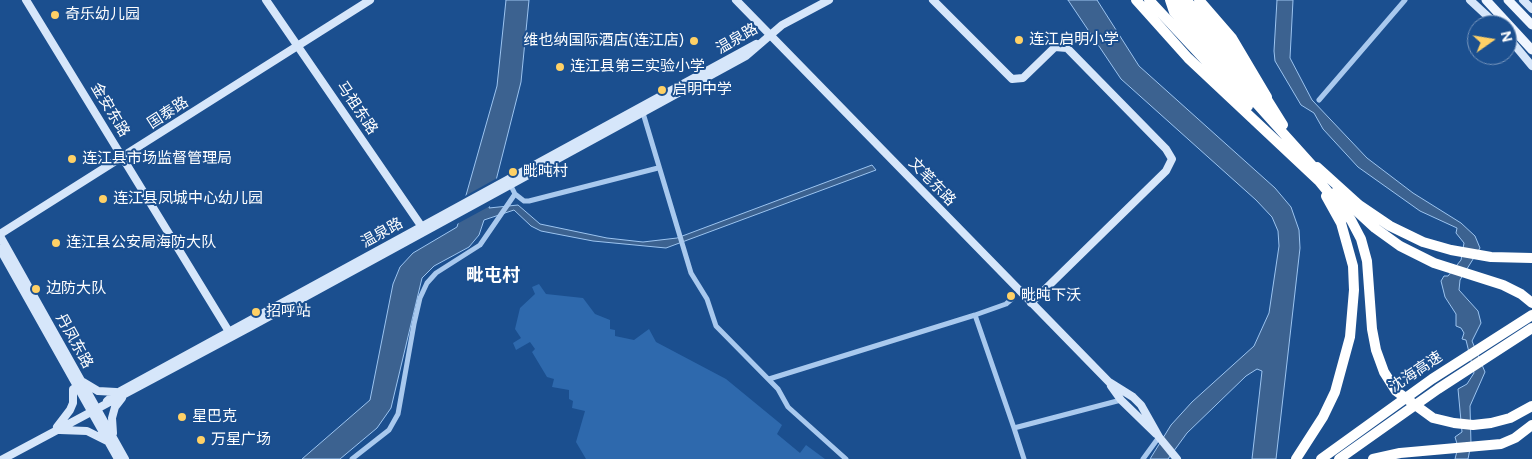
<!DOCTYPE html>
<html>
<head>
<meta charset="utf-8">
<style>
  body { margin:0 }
  #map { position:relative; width:1532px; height:459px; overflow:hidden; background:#1b4f8f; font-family:Figtree,sans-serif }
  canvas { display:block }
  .north { position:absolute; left:1467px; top:15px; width:50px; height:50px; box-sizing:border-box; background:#1b4f8f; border:1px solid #7695bc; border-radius:50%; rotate:77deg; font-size:14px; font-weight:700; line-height:20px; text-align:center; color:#fff }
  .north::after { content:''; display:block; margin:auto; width:18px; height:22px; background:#ffd166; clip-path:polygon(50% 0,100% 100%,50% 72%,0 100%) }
</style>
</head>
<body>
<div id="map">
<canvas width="1532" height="459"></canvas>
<div class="north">N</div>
</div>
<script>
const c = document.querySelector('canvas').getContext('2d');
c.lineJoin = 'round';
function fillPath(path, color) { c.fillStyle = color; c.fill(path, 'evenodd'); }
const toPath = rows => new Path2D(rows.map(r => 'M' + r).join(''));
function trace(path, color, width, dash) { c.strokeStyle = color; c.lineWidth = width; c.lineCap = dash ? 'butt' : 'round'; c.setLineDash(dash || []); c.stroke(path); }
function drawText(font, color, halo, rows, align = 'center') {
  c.font = font + ' Figtree,"Noto Sans SC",sans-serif'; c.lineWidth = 4; c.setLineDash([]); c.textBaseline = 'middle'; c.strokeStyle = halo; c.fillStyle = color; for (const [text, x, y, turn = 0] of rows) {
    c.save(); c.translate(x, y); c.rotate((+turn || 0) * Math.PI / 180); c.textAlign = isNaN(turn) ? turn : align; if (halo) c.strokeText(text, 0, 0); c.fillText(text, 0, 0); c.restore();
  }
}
fillPath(toPath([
  [539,284,546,294,583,298,595,314,610,320,610,329,615,330,615,336,634,340,649,329,656,342,726,379,782,425,777,434,800,453,806,445,825,459,586,459,576,442,585,411,572,408,573,401,569,399,569,390,552,387,554,379,547,377,532,352,535,349,530,342,516,350,513,343,521,338,515,329,520,308,535,294,532,287]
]), '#2e69ad');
const water = toPath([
  [506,0,529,0,521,82,489,208,518,205,540,224,607,238,643,242,677,238,872,165,876,170,666,248,593,241,541,231,531,226,514,210,484,220,479,235,469,247,434,266,422,278,391,408,377,428,340,459,302,459,370,400,393,284,400,267,413,253,457,227,497,86,506,0],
  [1068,0,1097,0,1139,66,1275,188,1291,207,1299,230,1300,248,1276,459,1252,459,1262,371,1257,369,1246,376,1187,433,1168,459,1150,459,1171,425,1192,402,1254,346,1269,313,1279,246,1278,231,1272,217,1256,200,1121,79,1068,0],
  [1277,0,1293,0,1290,58,1312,100,1367,158,1413,193,1461,223,1475,236,1480,248,1460,280,1459,290,1478,311,1481,323,1472,341,1485,372,1470,406,1471,444,1468,459,1455,459,1458,447,1455,437,1462,432,1458,389,1467,384,1474,373,1466,340,1462,339,1464,333,1461,328,1456,326,1456,314,1445,297,1441,281,1444,276,1448,276,1461,260,1464,243,1456,233,1457,228,1420,211,1358,167,1323,129,1314,113,1301,105,1275,61,1274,51,1277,0]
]);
fillPath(water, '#3c6290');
trace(water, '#9cc4f0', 1);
fillPath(toPath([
  [501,176,492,205,455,225,463,197]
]), '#1b4f8f');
trace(toPath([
  [1319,100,1405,0],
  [643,113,691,273,707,299,716,326,778,389,788,407,846,459],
  [511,186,515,194,524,201,529,201,658,168],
  [975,315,1014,428],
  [769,379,975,315,1006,304,1013,298],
  [352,459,389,430,398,414,414,324,420,298,427,283,436,273,480,245,515,194],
  [1024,459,1014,428,1121,400],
  [1143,459,1159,437]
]), '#a9c9ee', 5);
trace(toPath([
  [26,0,231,335],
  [266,0,424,230],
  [736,0,1109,382,1133,397,1141,405,1159,437,1177,459],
  [933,0,1012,79,1023,78,1055,47,1067,48,1166,149,1172,159,1166,171,1031,303],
  [1470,0,1497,25],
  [1523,0,1532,9],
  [1507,36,1532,66],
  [0,234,370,0],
  [0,236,125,459],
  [0,249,118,459],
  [83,382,98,391,116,392],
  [1111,386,1121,400,1156,434],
  [107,401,115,394,756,44],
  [57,427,70,410,73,403,73,389,77,387],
  [60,430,87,431,107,441],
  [113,433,112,418,115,407,122,398],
  [3,459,252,326,746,56,782,25,829,0]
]), '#d6e6fa', 8);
trace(toPath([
  [1486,0,1532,50],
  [1508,0,1532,25]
]), '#f0f6ff', 9);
trace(toPath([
  [1136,0,1188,58,1319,181,1351,220,1361,239,1367,261,1372,329,1376,350,1384,372,1396,391,1433,418,1454,423,1473,425,1491,423,1510,418,1532,406],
  [1149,0,1248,106],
  [1170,0,1174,12,1320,174],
  [1174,0,1219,48,1242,77],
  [1186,0,1224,40,1244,70],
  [1199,0,1232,38,1267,97],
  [1241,71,1264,102],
  [1263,93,1283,125],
  [1317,167,1359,205,1390,226,1423,242,1451,250,1491,257,1532,258],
  [1336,192,1375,228,1400,246,1434,263,1503,285,1521,294,1532,303],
  [1296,459,1323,417,1335,392,1350,337,1354,290,1353,266,1341,223,1326,196],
  [1373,459,1400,453,1501,444,1515,438,1532,425]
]), '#fff', 10);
trace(toPath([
  [1321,459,1432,379,1532,315],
  [1339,459,1438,389,1532,328]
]), '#fff', 10);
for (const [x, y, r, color] of [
  [55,15,5,"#ffd166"],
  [1019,40,5,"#ffd166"],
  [694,41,5,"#ffd166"],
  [560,67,5,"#ffd166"],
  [662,90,5,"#ffd166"],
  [72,159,5,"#ffd166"],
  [513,172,5,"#ffd166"],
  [103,199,5,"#ffd166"],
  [56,243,5,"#ffd166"],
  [36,289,5,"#ffd166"],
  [1011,296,5,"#ffd166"],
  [256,312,5,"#ffd166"],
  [182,417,5,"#ffd166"],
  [201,440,5,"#ffd166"]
]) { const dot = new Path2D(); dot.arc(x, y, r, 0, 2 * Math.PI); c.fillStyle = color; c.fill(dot); trace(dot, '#1b4f8f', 2); }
drawText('15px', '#fff', '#1b4f8f', [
  ["奇乐幼儿园",65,15],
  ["连江启明小学",1029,40],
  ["维也纳国际酒店(连江店)",684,41,"right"],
  ["连江县第三实验小学",570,67],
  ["启明中学",672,90],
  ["连江县市场监督管理局",82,159],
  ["毗旽村",523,172],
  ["连江县凤城中心幼儿园",113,199],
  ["连江县公安局海防大队",66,243],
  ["边防大队",46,289],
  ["毗旽下沃",1021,296],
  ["招呼站",266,312],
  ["星巴克",192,417],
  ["万星广场",211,440]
], 'left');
drawText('15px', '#fff', '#1b4f8f', [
  ["温泉路",737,39,-30],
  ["马祖东路",357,108,56],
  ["金安东路",110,110,59],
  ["国泰路",168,113,-33],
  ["文笔东路",932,182,46],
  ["温泉路",382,233,-29],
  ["丹凤东路",74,341,61],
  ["沈海高速",1416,372,-34]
]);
drawText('bold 18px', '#fff', '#1b4f8f', [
  ["毗屯村",493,276]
]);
</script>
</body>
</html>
